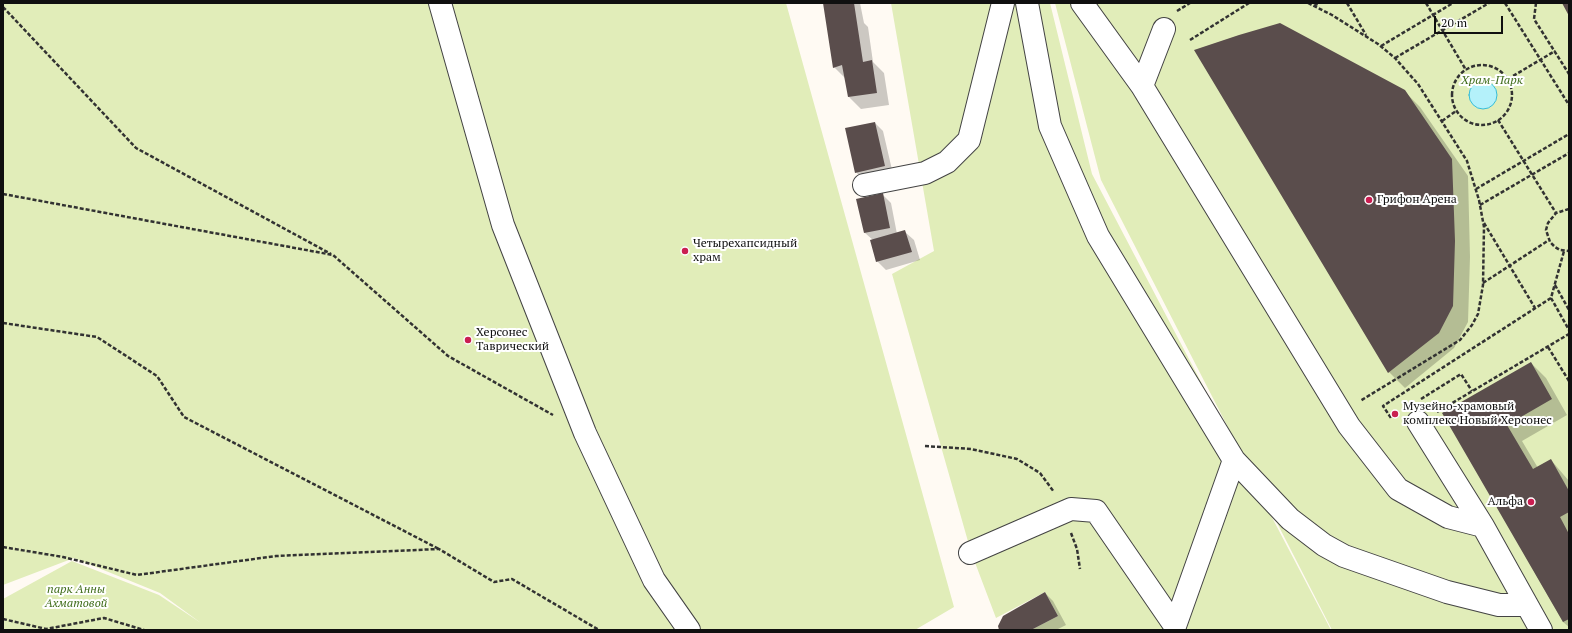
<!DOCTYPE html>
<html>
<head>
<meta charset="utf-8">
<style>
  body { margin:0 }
  #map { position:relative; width:1572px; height:633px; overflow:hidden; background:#fffaf3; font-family:"PT Serif",serif }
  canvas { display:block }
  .frame { position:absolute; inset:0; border:4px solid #101010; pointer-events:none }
  .scale { position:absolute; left:1434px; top:16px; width:69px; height:18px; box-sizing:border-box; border:2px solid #101010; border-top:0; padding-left:5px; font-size:12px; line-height:14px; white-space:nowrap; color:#101010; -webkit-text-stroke:3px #fff; paint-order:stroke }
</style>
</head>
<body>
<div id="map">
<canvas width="1572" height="633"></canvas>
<div class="frame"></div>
<div class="scale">20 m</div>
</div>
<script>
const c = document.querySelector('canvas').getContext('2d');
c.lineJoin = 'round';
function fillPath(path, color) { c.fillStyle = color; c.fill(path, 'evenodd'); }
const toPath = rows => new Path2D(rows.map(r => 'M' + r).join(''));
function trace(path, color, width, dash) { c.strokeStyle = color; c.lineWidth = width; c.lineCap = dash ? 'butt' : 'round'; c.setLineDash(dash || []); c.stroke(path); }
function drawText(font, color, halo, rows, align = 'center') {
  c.font = font + ' "PT Serif",serif'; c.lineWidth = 4; c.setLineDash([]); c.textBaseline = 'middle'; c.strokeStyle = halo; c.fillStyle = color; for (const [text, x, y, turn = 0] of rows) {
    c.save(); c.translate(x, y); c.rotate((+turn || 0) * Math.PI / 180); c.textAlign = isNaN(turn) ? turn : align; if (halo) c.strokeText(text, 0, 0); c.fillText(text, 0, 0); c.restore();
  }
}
fillPath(toPath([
  [3,3,786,3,954,607,915,630,3,630,3,599,72,561,159,595,201,623,160,593,74,558,3,585],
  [891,3,1050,3,1092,174,1331,630,1031,630,1058,616,1045,592,996,618,971,552,892,274,934,251],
  [1055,3,1569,3,1569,630,1332,630,1101,180]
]), '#e1edb9');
const water = toPath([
  '1469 95a14 14 0 1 1 28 0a14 14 0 1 1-28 0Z'
]);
fillPath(water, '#b4f1fa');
trace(water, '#37bdd6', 1);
fillPath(toPath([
  [824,3,863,3,860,3,864,23,868,27,873,62,884,73,889,105,861,109,849,97,846,79,834,67],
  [1196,51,1404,91,1420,107,1468,176,1470,257,1468,322,1454,348,1405,388,1389,372],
  [875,123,883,131,893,174,864,181,856,172],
  [882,194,891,203,897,234,905,232,914,240,920,260,886,270,877,261,873,240,865,233,857,200],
  [1531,363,1546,378,1567,415,1522,441,1538,468,1551,460,1569,481,1569,627,1563,622,1444,413],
  [1045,593,1053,601,1066,625,1056,630,1001,630]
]), '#0003');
fillPath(toPath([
  [823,3,854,3,863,62,872,60,877,93,848,97,842,65,833,68],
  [1562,3,1569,3,1569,16],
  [1280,23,1405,90,1452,159,1455,241,1453,306,1439,333,1388,373,1194,50,1239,35],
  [875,122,885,166,855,173,845,128],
  [883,193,890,228,864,233,856,199],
  [905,230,912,252,876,262,870,240],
  [1531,362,1552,399,1507,425,1533,469,1551,459,1569,491,1569,512,1560,517,1569,534,1569,619,1563,622,1442,413],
  [1045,592,1058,616,1031,630,999,630,998,626,1003,616]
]), '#5a4d4c');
const minor = toPath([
  [440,3,503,225,585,433,654,580,689,630],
  [1082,3,1142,86],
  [1164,29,1142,86,1349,426,1398,489,1448,517,1483,526],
  [864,185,925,173,947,162,969,140,1003,3],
  [1418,422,1483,526,1541,630],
  [1234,460,1290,519,1324,545,1344,556,1447,592,1499,605,1527,605],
  [970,553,1071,509,1096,511,1175,626,1234,460,1098,236,1050,126,1027,3]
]);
trace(minor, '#434343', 24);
trace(toPath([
  [1308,3,1332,15,1378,44,1395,58,1418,84,1467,161,1479,200,1484,227,1483,285,1478,314,1472,325,1460,340,1360,401],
  [1347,3,1366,35],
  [1426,3,1466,70],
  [1505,3,1569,105],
  [1536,3,1534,19,1569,74],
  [1314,6,1319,3],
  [3,7,136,148,331,254],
  [1177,11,1190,3],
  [1190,40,1249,3],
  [1381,46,1453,3],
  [1395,58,1489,3],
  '1452 95a30 30 0 1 1 60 0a30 30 0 1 1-60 0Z',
  [1508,79,1555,51],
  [1498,120,1556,213],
  [1442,121,1456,111],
  [1476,189,1569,134],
  [3,194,333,255,448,356,553,415],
  [1480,205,1569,153],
  [1569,209,1556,213,1548,223,1546,230,1550,242,1555,247,1560,250,1569,251],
  [1484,223,1535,308],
  [1483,283,1549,240],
  [1555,285,1569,310],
  [1551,298,1569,330],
  [3,323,97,337,157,376,184,417,439,549],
  [1548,347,1569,381],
  [1421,399,1461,374,1472,391],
  [1437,412,1569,334],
  [1396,415,1391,418,1383,406,1551,298,1564,251],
  [925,446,971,449,1017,459,1040,473,1054,492],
  [1071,533,1077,549,1080,569],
  [3,547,63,557,137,575,276,556,439,549,494,582,512,579,599,630],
  [3,619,46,629,104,618,144,630]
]), '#323232', 2.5, [4, 2]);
trace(minor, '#fff', 22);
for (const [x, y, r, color] of [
  [1369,200,4,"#ca1e51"],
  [685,251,4,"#ca1e51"],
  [468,340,4,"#ca1e51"],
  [1395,414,4,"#ca1e51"],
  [1531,502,4,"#ca1e51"]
]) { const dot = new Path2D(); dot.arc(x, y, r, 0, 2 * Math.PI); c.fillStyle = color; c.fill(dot); trace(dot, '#fff', 1.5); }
drawText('italic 12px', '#406d1b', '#fff', [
  ["Храм-Парк",1492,81],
  ["парк Анны",76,590],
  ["Ахматовой",76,604]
]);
drawText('12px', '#101010', '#fff', [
  ["Грифон Арена",1377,200],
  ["Четырехапсидный",693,244],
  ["храм",693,258],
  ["Херсонес",476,333],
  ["Таврический",476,347],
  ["Музейно-храмовый",1403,407],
  ["комплекс Новый Херсонес",1403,421],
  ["Альфа",1523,502,"right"]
], 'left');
</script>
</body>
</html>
